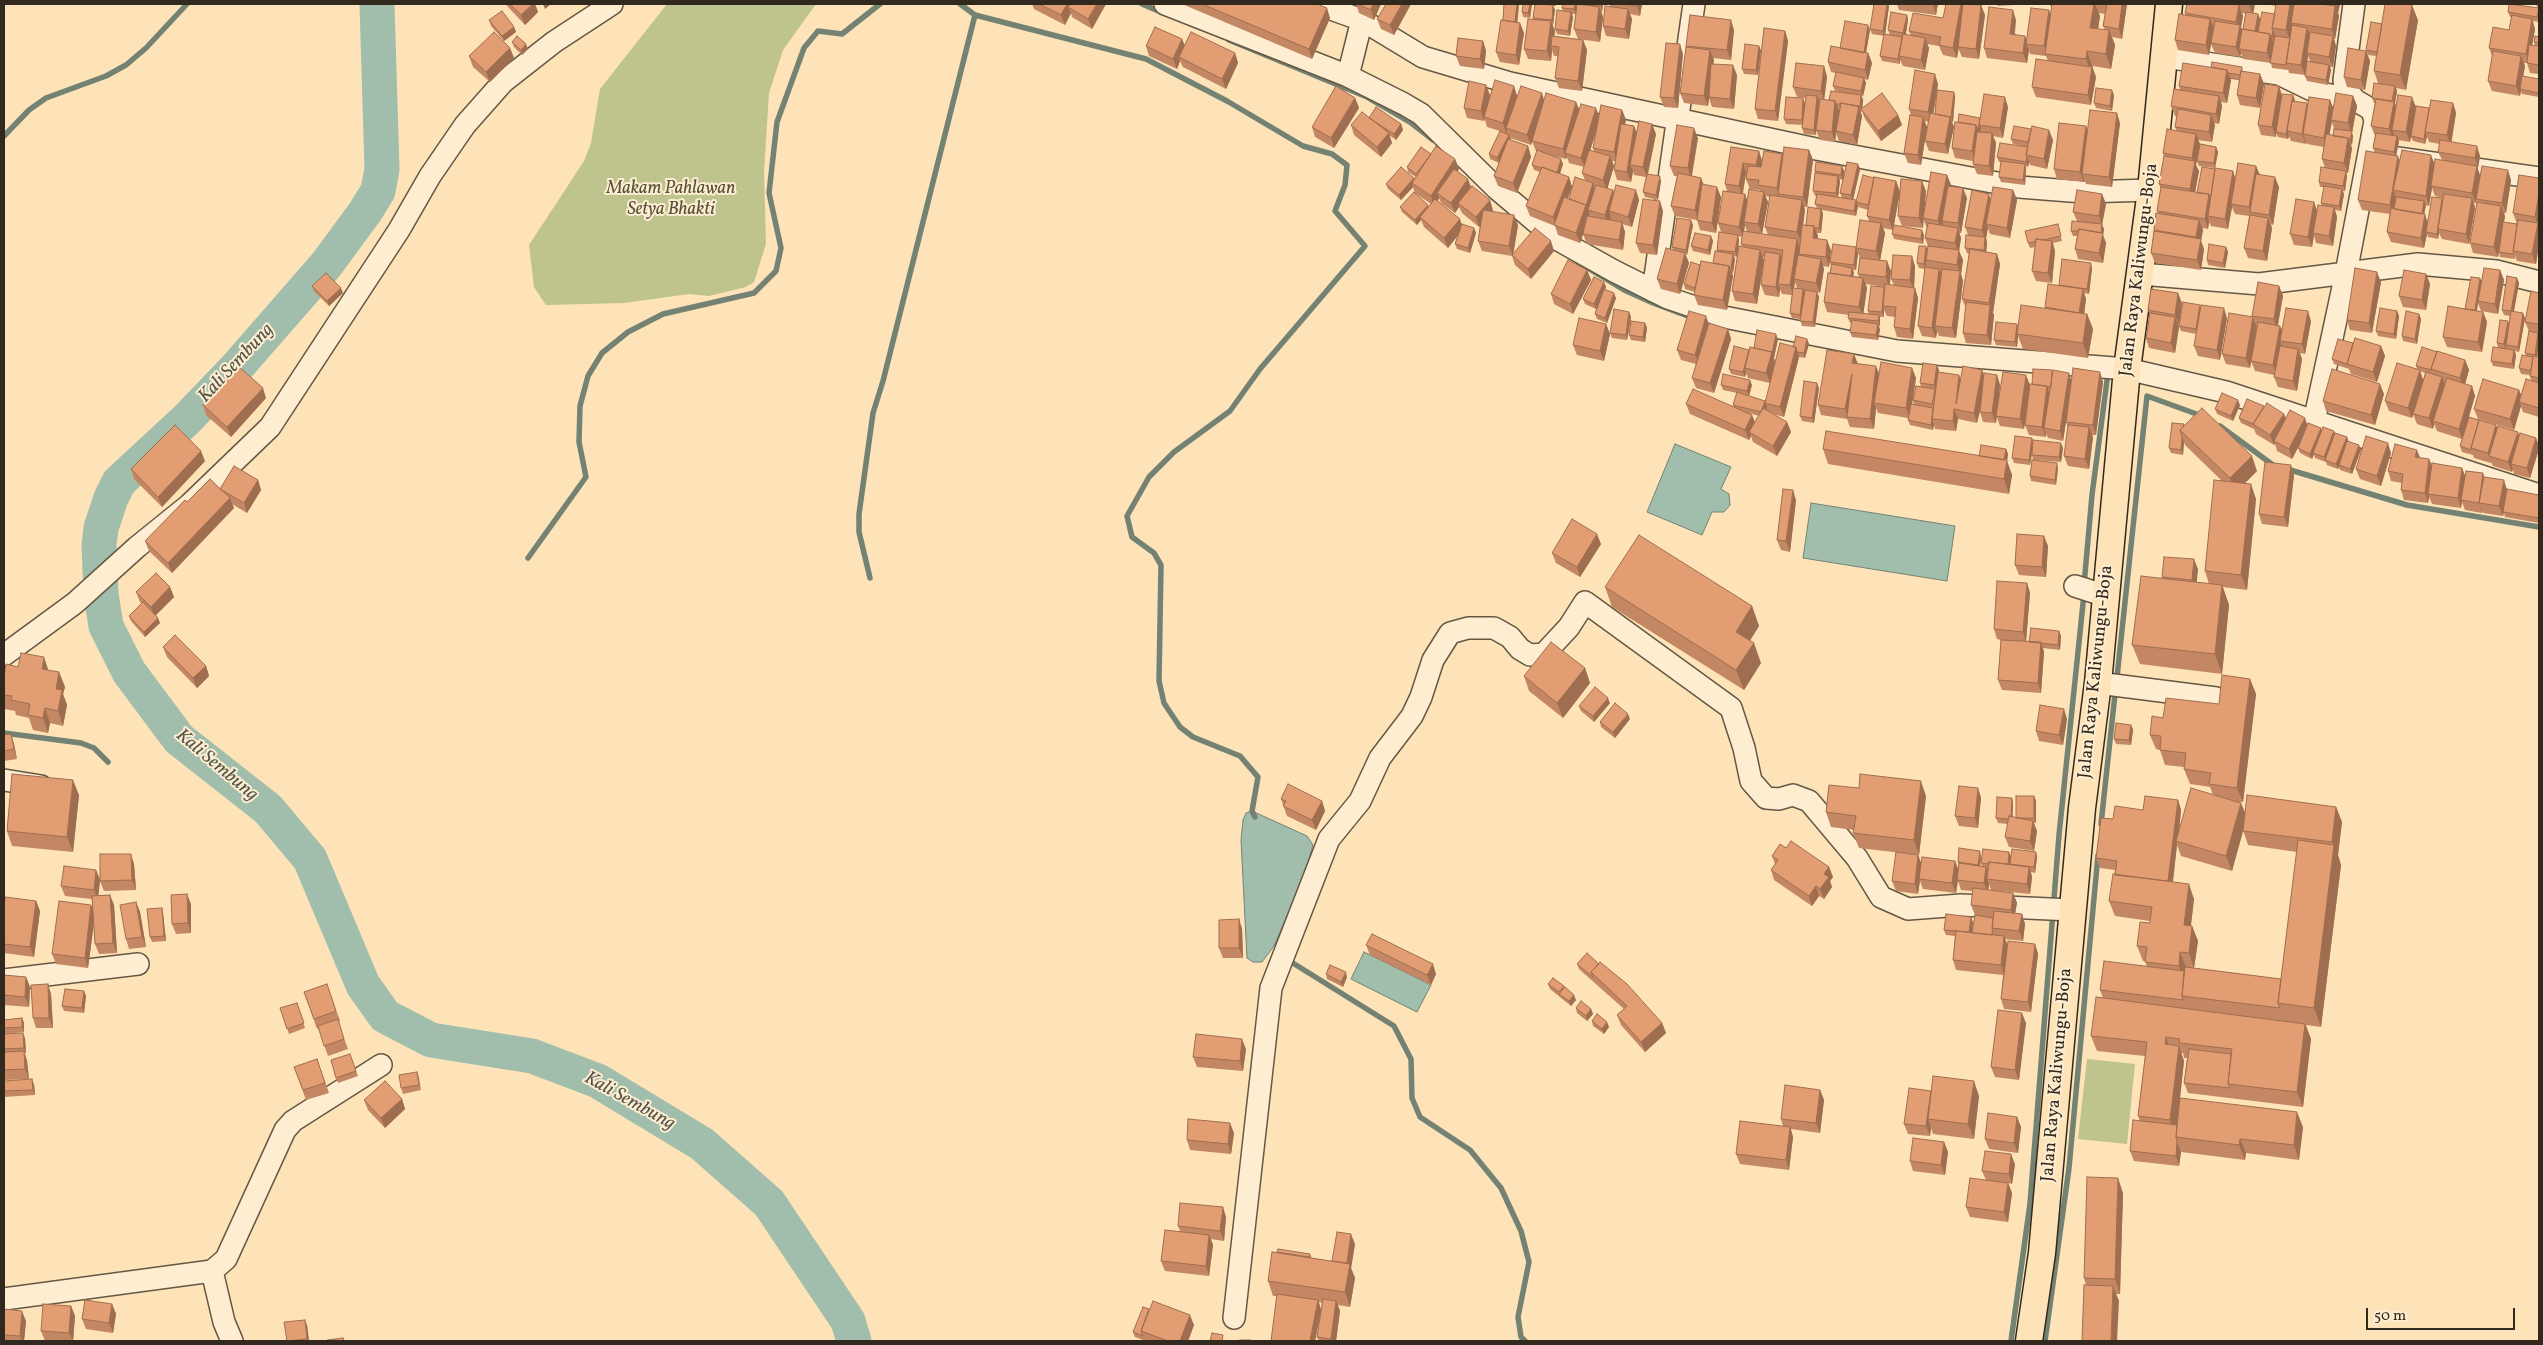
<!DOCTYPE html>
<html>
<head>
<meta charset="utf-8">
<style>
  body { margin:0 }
  #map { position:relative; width:2543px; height:1345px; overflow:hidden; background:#fde3b7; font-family:Vollkorn,serif }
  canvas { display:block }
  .frame { position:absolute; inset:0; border:5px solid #31291e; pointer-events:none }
  .scale { position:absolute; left:2366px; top:1308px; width:149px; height:22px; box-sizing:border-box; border:2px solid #31291e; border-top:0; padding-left:6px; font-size:15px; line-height:18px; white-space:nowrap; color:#31291e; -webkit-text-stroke:4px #feedd0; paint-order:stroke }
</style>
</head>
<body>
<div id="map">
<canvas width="2543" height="1345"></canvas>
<div class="frame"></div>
<div class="scale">50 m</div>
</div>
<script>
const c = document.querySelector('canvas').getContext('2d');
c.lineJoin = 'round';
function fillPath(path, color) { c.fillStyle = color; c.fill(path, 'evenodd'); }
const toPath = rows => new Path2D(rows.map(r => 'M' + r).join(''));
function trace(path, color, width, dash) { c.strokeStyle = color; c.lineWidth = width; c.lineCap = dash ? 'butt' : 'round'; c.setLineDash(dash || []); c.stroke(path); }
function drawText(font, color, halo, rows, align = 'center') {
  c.font = font + ' Vollkorn,serif'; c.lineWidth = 4; c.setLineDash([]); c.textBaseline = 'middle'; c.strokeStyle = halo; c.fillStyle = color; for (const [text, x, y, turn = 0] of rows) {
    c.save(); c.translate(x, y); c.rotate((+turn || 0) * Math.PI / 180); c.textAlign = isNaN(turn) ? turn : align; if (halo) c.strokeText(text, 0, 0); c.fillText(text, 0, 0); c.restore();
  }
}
fillPath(toPath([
  [667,4,816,4,783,50,769,93,764,172,766,244,754,282,746,287,709,296,689,294,624,303,546,305,534,287,529,245,584,161,591,143,600,89],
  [2087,1059,2135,1064,2127,1144,2078,1139]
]), '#bfc48e');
const water = toPath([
  [1675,444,1731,467,1721,489,1729,494,1730,505,1724,512,1712,512,1702,535,1647,512,1675,444],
  [1811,503,1955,526,1947,581,1803,558,1811,503],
  [1252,811,1307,836,1313,845,1304,877,1274,946,1262,962,1253,962,1247,958,1241,840,1243,820,1246,813,1252,811],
  [1364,952,1431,985,1417,1012,1351,979,1364,952]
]);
fillPath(water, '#a0beab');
trace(water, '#748273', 1);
trace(toPath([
  [960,4,975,15,1146,59,1227,101,1303,146,1332,154,1347,165,1345,185,1335,211,1365,246,1260,369,1230,411,1174,452,1149,477,1127,516,1132,537,1154,553,1161,565,1159,681,1164,703,1180,727,1193,737,1240,756,1258,777,1252,811,1255,817],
  [1142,4,1163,13],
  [1229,40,1367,97,1410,122,1433,140],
  [4,136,29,110,46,98,106,76,126,65,146,48,187,4],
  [1578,262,1624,290,1653,303,1693,318],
  [2220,426,2273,465],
  [2287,469,2407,505,2539,527],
  [528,558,586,477,579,442,580,406,588,376,602,353,628,332,663,314,754,293,776,271,781,248,769,193,777,122,804,48,818,31,842,34,880,4],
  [870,578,859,532,859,514,873,413,883,381,975,15],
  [2084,585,2092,495,2108,373,2105,373],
  [2117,677,2147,396,2202,416],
  [4,733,81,743,94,748,108,762],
  [2101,824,2115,694],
  [1288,960,1394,1026,1411,1059,1412,1098,1420,1117,1470,1150,1501,1188,1521,1231,1529,1262,1518,1317,1521,1337,1525,1341],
  [2011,1341,2030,1204,2059,835,2084,594],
  [2045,1341,2069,1168,2098,855]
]), '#748273', 5.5);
trace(toPath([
  [377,4,382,169,378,191,365,212,326,265,236,368,187,419,119,482,111,498,101,528,99,545,101,594,106,626,129,672,179,739,268,809,310,859,363,985,385,1016,431,1040,532,1056,598,1081,702,1144,769,1203,848,1321,854,1341]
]), '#a0beab', 35);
const minor = toPath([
  [1165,4,1348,76,1404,104,1421,114,1496,188,1555,238,1614,271,1668,298,1724,317,1897,351,2127,369,2226,392,2539,495],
  [1317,4,1362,20,1348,76],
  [1362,20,1423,57,1510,83,1816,149,2019,187,2083,192,2151,190],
  [2165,57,2279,74,2316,92,2355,100],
  [2369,154,2539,178],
  [2141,274,2259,284,2418,264,2496,271,2539,282],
  [1653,291,1694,4],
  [2314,422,2346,273,2375,121,2372,110,2355,100,2345,88,2344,80,2354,4],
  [2075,586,2106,596],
  [4,655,75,603,137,547,189,505,270,427,399,230,430,176,465,125,503,82,554,42,612,4],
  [2098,683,2216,698],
  [4,780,41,786],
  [4,980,138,964],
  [212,1271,224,1322,232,1341],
  [4,1299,212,1271,226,1259,285,1130,293,1121,381,1065],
  [1234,1318,1271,988,1329,839,1360,801,1380,758,1412,716,1421,697,1433,660,1450,633,1468,628,1494,628,1510,637,1520,649,1530,655,1544,654,1569,627,1585,602,1731,708,1744,748,1751,781,1766,798,1779,799,1793,795,1809,801,1857,858,1881,897,1908,909,1961,905,2072,910]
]);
const major = toPath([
  [2029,1341,2042,1253,2082,808,2098,683,2127,369,2151,190,2169,4]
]);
trace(minor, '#645844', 24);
trace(major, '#31291e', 29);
trace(minor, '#feedd0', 21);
trace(major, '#fde3b7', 26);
fillPath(toPath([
  [506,4,535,4,538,12,525,25,508,7],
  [1032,4,1106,4,1092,29,1072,17,1071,13,1065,25,1034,9],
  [1182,4,1317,4,1330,18,1312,59],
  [1356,4,1381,4,1374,20,1359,13],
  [1386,4,1411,4,1394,35,1381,29,1377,19],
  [1504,4,1519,4,1517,22,1520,23,1524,33,1519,65,1500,62,1496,52,1503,20],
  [1532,4,1530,18,1523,17,1522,12],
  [1535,4,1556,4,1556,6,1553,6,1555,10,1553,25,1552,25,1555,31,1554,36,1583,40,1587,50,1582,91,1559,88,1555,78,1558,56,1554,56,1552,50,1551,61,1528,59,1524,49,1533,19],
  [1586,4,1603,4,1602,12,1601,11,1603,17,1600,42,1578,39,1574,29,1576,14,1572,14,1573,17,1570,36,1557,34,1555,29,1563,11,1562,8,1586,5],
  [1609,4,1642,4,1640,16,1630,14,1632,19,1629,39,1606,36,1603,26,1610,6],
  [1897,4,1938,4,1936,15,1899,10],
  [1946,4,1985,4,1985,5,1981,5,1985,15,1979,59,1962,57,1958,48,1957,58,1943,55,1939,46,1927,44,1929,48,1925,70,1903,66,1900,60,1900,64,1882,61,1880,56,1884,36,1872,34,1870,29,1889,6,1885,34,1890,35,1888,30,1907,15,1908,20,1906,35,1911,36,1909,31,1943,18],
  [1997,4,2029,4,1998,6],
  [2049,4,2127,4,2122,39,2112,37,2115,45,2111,69,2093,66,2092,68,2096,77,2091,105,2036,97,2032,87,2048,61,2046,56,2030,54,2029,50,2027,63,1987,58,1984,48,2016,20,2015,34,2027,40,2049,10,2051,16,2052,8],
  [2099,13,2105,14,2103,26,2105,30,2098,29,2100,16],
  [2187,4,2255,4,2253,13,2258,14,2260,19,2275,14,2276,6,2264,4,2340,4,2338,13,2339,16,2335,39,2334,39,2336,46,2333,67,2330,67,2331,70,2328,85,2307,81,2305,76,2310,61,2308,56,2305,75,2289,73,2288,69,2288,70,2272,68,2271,63,2243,59,2241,53,2240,57,2215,53,2211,44,2209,55,2178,50,2175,40,2186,15,2185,13],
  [2242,13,2246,14,2243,29,2242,31,2241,27,2243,16],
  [2536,4,2539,4,2539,7,2537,7],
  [2539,8,2539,22,2533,21,2535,29,2532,45,2535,46,2534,42,2539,37,2539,74,2530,73,2527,63,2524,63,2525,66,2523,77,2539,79,2539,97,2522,94,2521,91,2520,96,2492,91,2488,81,2492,56,2489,48,2509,30,2511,17,2510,17,2508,12],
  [489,20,514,27,516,32,504,41,491,26],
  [2418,20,2406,90,2396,88,2397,91,2395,103,2396,107,2416,107,2429,108,2453,103,2456,113,2451,142,2480,156,2478,168,2477,167,2480,175,2511,180,2506,213,2504,213,2505,216,2504,222,2517,224,2513,213,2539,178,2539,245,2536,264,2517,261,2515,256,2515,259,2500,257,2499,252,2498,257,2473,253,2470,243,2477,202,2476,200,2476,203,2474,203,2475,208,2469,244,2442,239,2439,233,2438,239,2428,237,2427,234,2424,248,2391,242,2387,232,2390,214,2362,210,2358,200,2375,153,2373,148,2375,136,2371,126,2375,103,2374,103,2372,98,2378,83,2374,71,2376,56,2368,55,2366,50,2382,24],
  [2427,136,2429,142,2440,144,2438,152,2442,160,2435,165,2400,161,2396,156,2399,141,2398,140,2410,142,2411,137,2413,141,2425,144],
  [2432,188,2435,196,2443,198,2443,200,2428,222,2424,214,2425,205,2429,206],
  [1734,30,1731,60,1713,58,1714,60,1713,64,1737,75,1734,109,1712,107,1709,98,1708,106,1684,103,1680,93,1687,47,1686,46],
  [1870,30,1866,53,1868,53,1872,63,1868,80,1864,79,1866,83,1863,96,1862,96,1863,100,1862,109,1898,115,1902,125,1881,141,1865,119,1862,111,1860,112,1862,116,1857,145,1839,141,1836,133,1835,142,1820,140,1816,130,1816,135,1804,134,1802,128,1803,125,1786,124,1784,119,1805,104,1806,98,1797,97,1793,87,1824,66,1827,77,1824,100,1829,100,1845,93,1835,91,1833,86,1836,73,1831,72,1828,62,1840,48],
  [1785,31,1788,41,1778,121,1758,119,1755,109],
  [1182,39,1185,46,1235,53,1238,63,1226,89,1183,67,1180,61,1177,69,1149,56,1146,46],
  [1483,41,1486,51,1484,69,1460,66,1456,56],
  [512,42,528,49,522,55,514,47],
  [1759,46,1761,51,1758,75,1744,74,1742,69],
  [510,48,514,58,490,82,473,67,469,56],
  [2366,51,2370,61,2365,90,2347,87,2344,77],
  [1683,54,1678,108,1664,107,1660,97],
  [2211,67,2260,74,2264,84,2260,108,2240,105,2237,95,2239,80,2230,78,2231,80,2227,103,2221,102,2222,106,2219,124,2214,123,2215,125,2212,142,2198,140,2200,144,2216,147,2218,152,2215,168,2199,166,2197,161,2196,165,2199,171,2195,192,2197,193,2233,171,2235,178,2256,166,2260,175,2279,187,2273,225,2271,224,2272,228,2267,261,2248,258,2244,248,2249,216,2235,214,2232,207,2228,229,2211,226,2209,222,2208,229,2202,228,2203,230,2201,241,2204,249,2201,270,2155,263,2151,253,2154,231,2154,230,2159,214,2157,211,2161,189,2159,184,2164,156,2163,153,2177,131,2175,127,2177,117,2175,116,2171,106,2180,90,2179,86],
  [1938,84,1937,90,1954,92,1955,97,1953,122,1952,122,1954,127,1948,154,1929,151,1925,141,1929,122,1924,121,1927,127,1921,165,1908,163,1904,153,1911,115,1909,109],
  [1937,93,1935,114,1933,114],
  [1514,86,1517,96,1544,100,1576,102,1579,109,1599,116,1622,110,1626,120,1625,124,1634,126,1636,132,1656,134,1648,174,1661,181,1658,200,1645,197,1643,192,1646,177,1634,175,1633,171,1631,182,1617,180,1614,170,1615,161,1612,161,1614,166,1607,189,1613,190,1614,194,1639,200,1632,227,1622,224,1625,232,1623,250,1587,244,1583,234,1584,231,1580,243,1558,235,1555,226,1530,216,1526,206,1540,172,1534,170,1532,165,1537,151,1536,151,1532,141,1533,138,1531,145,1510,138,1511,140,1528,146,1531,157,1517,193,1498,186,1494,176,1499,163,1490,159,1489,154,1500,131,1487,127,1485,120,1484,121,1467,118,1464,108,1490,95,1489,100],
  [1597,130,1593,148,1594,151,1590,150],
  [1553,156,1566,159,1567,157,1569,163,1584,167,1582,173,1585,180,1569,199,1568,198,1572,187,1569,177,1560,174,1563,164],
  [1594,186,1596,186,1588,210,1591,217,1589,217,1590,215,1588,210,1595,188],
  [2279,86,2282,96,2295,100,2295,101,2308,106,2330,100,2333,109,2353,96,2357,106,2352,133,2353,136,2352,145,2350,144,2352,148,2348,173,2346,173,2347,176,2345,191,2342,191,2344,194,2341,211,2335,210,2337,217,2333,246,2316,243,2314,235,2312,247,2294,245,2290,234,2314,202,2317,210,2322,206,2321,203,2324,187,2320,187,2319,182,2325,168,2322,159,2324,147,2307,144,2306,142,2306,144,2291,141,2289,136,2288,139,2278,137,2276,132,2276,137,2261,135,2258,125],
  [2332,122,2334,129,2333,136,2329,135],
  [2114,95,2112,111,2096,108,2094,103],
  [1355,98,1359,108,1334,148,1315,137,1312,127],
  [2008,107,2003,138,1993,136,1996,143,1993,176,1977,174,1973,164,1973,161,1955,158,1952,148,1958,122,1980,118],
  [1369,117,1401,124,1403,130,1396,140,1389,135,1392,143,1381,157,1354,135,1351,125],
  [2120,123,2112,187,2086,184,2084,179,2084,182,2057,179,2054,169,2086,126,2087,131],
  [1698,138,1692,176,1701,178,1703,185,1721,197,1716,233,1700,230,1697,220,1675,216,1671,206,1677,176,1674,176,1670,166],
  [2011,139,2053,140,2047,169,2030,165,2029,162,2028,167,2025,166,2026,169,2025,185,2001,182,1999,177,2001,162,1999,162,1997,157,2028,147,2013,144],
  [1731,147,1759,151,1762,161,1782,154,1783,157,1809,150,1813,160,1807,207,1804,207,1805,210,1803,225,1806,225,1817,208,1815,204,1817,196,1815,196,1813,191,1815,173,1815,171,1842,166,1844,171,1844,176,1860,169,1853,200,1857,202,1874,178,1896,181,1900,192,1893,230,1883,228,1885,233,1880,260,1891,271,1890,285,1894,285,1891,279,1915,266,1914,287,1918,298,1913,339,1897,337,1894,327,1895,317,1887,316,1884,310,1884,317,1880,317,1880,326,1878,326,1880,329,1878,340,1852,337,1850,332,1852,323,1850,323,1848,318,1849,315,1827,312,1824,302,1831,266,1830,262,1856,247,1869,221,1867,216,1868,210,1858,207,1858,206,1856,216,1822,210,1823,214,1821,233,1817,233,1818,236,1818,239,1831,250,1829,267,1823,266,1824,269,1820,293,1817,292,1819,297,1815,327,1802,326,1800,319,1792,318,1790,313,1792,295,1782,294,1780,289,1779,297,1765,295,1761,285,1765,257,1762,257,1764,260,1757,304,1735,301,1732,291,1737,257,1734,256,1735,259,1733,273,1732,273,1733,276,1727,310,1698,305,1694,295,1695,292,1685,289,1684,284,1700,265,1713,263,1718,252,1717,250,1721,232,1718,223,1727,191,1725,184],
  [1746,173,1746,179,1750,189,1760,190,1760,191,1747,200,1745,194,1743,194],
  [1839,179,1843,180,1840,193,1842,198,1838,197,1840,181],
  [1765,196,1770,197,1765,227,1768,235,1762,234,1768,202],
  [1745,225,1747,232,1744,231],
  [1738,236,1742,237,1741,244,1742,247,1737,257,1739,240],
  [1858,253,1860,258,1858,274,1859,277,1853,276,1854,273,1853,270,1856,270],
  [1795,282,1797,288,1794,288],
  [1866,284,1885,287,1885,290,1868,311,1869,314,1863,313,1867,288],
  [1431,154,1455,159,1459,169,1457,172,1471,187,1493,210,1492,212,1518,225,1513,254,1554,251,1531,279,1515,265,1512,256,1482,251,1478,241,1480,226,1479,227,1462,213,1459,207,1455,213,1441,203,1439,198,1438,201,1462,225,1474,228,1476,233,1470,253,1457,249,1455,244,1458,235,1448,248,1424,227,1421,220,1417,225,1402,212,1400,207,1429,207,1431,204,1415,193,1413,187,1401,200,1388,189,1386,184,1414,178,1414,179,1416,177,1408,172,1407,167],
  [1947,175,1951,185,1950,186,1967,198,1961,233,1959,233,1961,238,1959,251,1963,260,1961,274,1963,281,1956,338,1939,336,1937,331,1936,338,1922,336,1918,326,1925,269,1919,268,1917,263,1927,251,1928,246,1925,238,1927,228,1923,219,1923,228,1902,226,1898,216,1926,191,1924,212],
  [2013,190,2017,200,2010,238,1990,234,1988,228,1986,238,1987,242,1986,252,1997,254,2000,264,1993,313,1994,315,1991,345,1966,343,1963,333,1966,308,1962,299,1969,254,1967,253,1965,248,1968,235,1965,227,1991,199],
  [2102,194,2106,204,2102,225,2104,229,2103,235,2106,243,2103,263,2078,259,2075,249,2077,236,2073,236,2071,231,2077,221,2073,212],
  [1663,211,1657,255,1640,253,1636,243],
  [2058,224,2062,241,2053,243,2055,251,2052,283,2036,281,2032,271,2035,247,2030,248,2028,243],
  [1693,225,1687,255,1685,254,1689,263,1680,294,1661,289,1657,279,1673,250,1672,247],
  [1892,234,1924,235,1923,244,1894,239],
  [1711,236,1713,241,1710,255,1693,251,1691,246],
  [2226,247,2228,252,2225,268,2208,265,2207,260],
  [2092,268,2089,294,2084,293,2086,299,2084,314,2087,314,2093,329,2088,358,2023,349,2018,336,2017,347,1996,345,1994,340,2018,327,2045,308,2045,307,2059,286,2059,285],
  [1587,270,1591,280,1573,314,1554,304,1551,294],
  [2500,270,2504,280,2498,314,2481,311,2478,303,2477,311,2483,312,2487,322,2482,352,2447,347,2443,337,2466,309,2481,282],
  [2426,274,2430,284,2426,310,2403,307,2399,296],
  [2517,278,2519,283,2514,311,2525,318,2519,352,2515,351,2516,355,2514,369,2493,366,2491,361,2498,348,2497,343,2509,323,2510,316,2504,315,2502,310],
  [1604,282,1606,287,1605,290,1616,298,1607,323,1597,319,1595,314,1596,309,1585,304,1583,299],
  [2381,282,2372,333,2350,330,2347,320],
  [312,286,343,293,329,306,314,291],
  [2279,286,2283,296,2278,325,2282,329,2311,321,2305,354,2300,353,2302,359,2297,391,2278,387,2274,377,2274,375,2255,371,2251,361,2257,326,2256,326,2252,316],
  [2539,293,2539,344,2537,357,2539,357,2539,417,2523,412,2521,406,2514,430,2478,419,2474,409,2519,390,2521,395,2531,381,2530,375,2521,374,2519,368,2526,356,2525,353,2529,331,2525,322],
  [2182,303,2179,325,2178,325,2179,327,2175,353,2149,348,2146,338,2150,316,2148,310],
  [2201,307,2227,318,2220,360,2198,356,2194,346,2196,334,2181,331,2179,326],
  [2397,311,2399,316,2396,339,2378,336,2376,331],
  [1629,312,1631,317,1627,340,1612,338,1610,333],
  [2419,314,2421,319,2417,344,2403,341,2402,336],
  [2253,317,2257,327,2250,368,2226,364,2222,354],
  [1645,323,1647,328,1645,342,1631,340,1629,335],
  [1606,324,1610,334,1604,361,1577,355,1573,345],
  [1709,324,1728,329,1731,339,1714,393,1696,388,1692,378,1696,364,1681,360,1677,350],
  [1778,339,1774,358,1775,362,1770,383,1748,378,1746,373,1745,377,1731,374,1729,369,1749,350],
  [1807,339,1809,344,1805,358,1799,357,1784,417,1773,414,1787,422,1791,432,1777,456,1753,442,1751,436,1749,440,1690,414,1686,404,1734,407,1733,405,1737,393,1723,390,1721,385,1752,385,1749,396,1765,401,1793,347],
  [1749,413,1759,416,1755,423,1752,415],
  [2353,343,2381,346,2385,356,2377,382,2351,374,2349,369,2334,364,2332,359],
  [1854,354,1857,364,1879,373,1912,368,1916,378,1912,404,1914,405,1913,400,1921,387,1920,383,1937,365,1938,372,1961,379,1982,370,1984,375,1997,375,2000,385,1998,408,2029,385,2032,384,2053,373,2072,380,2103,382,2096,435,2092,435,2093,437,2089,469,2068,466,2064,456,2068,427,2066,422,2063,441,2048,438,2046,434,2046,437,2029,435,2025,425,2029,393,2024,429,2000,426,1997,417,1996,423,1983,422,1980,412,1977,423,1958,419,1956,431,1935,429,1934,424,1933,430,1910,425,1908,420,1908,418,1878,413,1876,408,1874,429,1850,427,1847,419,1821,415,1818,405],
  [2465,360,2469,370,2465,384,2472,386,2475,396,2469,417,2496,425,2497,429,2519,436,2536,438,2539,446,2539,449,2530,478,2514,474,2513,469,2512,472,2493,466,2491,462,2491,463,2474,458,2473,455,2462,452,2460,446,2462,439,2437,431,2434,424,2433,429,2417,424,2413,414,2423,380,2412,418,2389,411,2385,401,2418,370,2416,366],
  [2420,371,2425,373,2423,380],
  [1819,388,1814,423,1802,421,1800,416],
  [2384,394,2375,425,2326,411,2323,401],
  [266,398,231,437,206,415,203,405],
  [2240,405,2233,421,2217,414,2215,409],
  [2284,414,2286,418,2305,418,2307,425,2347,437,2348,441,2361,450,2352,474,2340,470,2339,467,2338,469,2327,465,2326,462,2315,458,2314,454,2312,459,2300,453,2298,448,2292,459,2277,451,2275,444,2274,445,2256,434,2254,429,2241,423,2239,418],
  [2184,426,2257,471,2245,483,2256,499,2247,590,2223,587,2229,605,2222,674,2140,664,2132,645,2162,578,2162,577,2198,569,2196,582,2209,584,2205,571,2222,481,2185,445,2184,442,2183,455,2171,453,2169,448],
  [2032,438,2033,442,2063,448,2061,462,2033,460,2032,455,2030,465,2014,463,2012,458],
  [1823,449,1979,456,2006,449,2008,454,2007,461,2012,475,2009,494,1828,464],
  [2391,453,2381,486,2360,479,2356,469],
  [2420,458,2429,459,2432,466,2462,468,2465,476,2483,473,2484,477,2507,489,2539,495,2539,523,2505,517,2504,513,2503,516,2483,513,2482,511,2482,513,2465,510,2462,502,2461,508,2432,504,2429,497,2428,503,2404,500,2401,490,2402,483,2391,481,2388,471],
  [205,461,162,507,134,479,131,469],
  [2058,468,2056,485,2031,481,2030,476],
  [2294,475,2288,527,2262,524,2259,514],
  [258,480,261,490,247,513,232,504,234,508,172,573,149,551,145,541,187,502,221,489],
  [1796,500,1790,552,1781,550,1777,540],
  [1601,544,1580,577,1556,563,1552,553],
  [2048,546,2046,577,2019,575,2015,565],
  [2027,583,2030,593,2026,641,2029,642,2059,631,2061,636,2060,650,2043,648,2044,652,2041,693,2002,690,1998,680,2001,640,1997,639,1994,629],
  [170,587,174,597,156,615,160,623,145,637,131,621,129,616,142,604,140,602,136,592],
  [1605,587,1752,606,1759,626,1750,641,1761,663,1744,690,1612,607],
  [163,647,206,666,209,676,197,688,167,657],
  [18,667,59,672,65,687,63,694,67,705,63,726,50,723,48,733,33,730,29,718,16,715,15,711,4,709,4,677],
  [1585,668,1590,683,1563,718,1529,691,1524,676],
  [2250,679,2256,694,2243,802,2239,802,2245,813,2336,807,2342,822,2338,855,2341,865,2321,1027,2306,1025,2311,1039,2303,1107,2188,1093,2184,1083,2187,1058,2184,1058,2183,1053,2181,1053,2184,1061,2177,1125,2303,1127,2299,1160,2246,1153,2245,1160,2181,1152,2179,1166,2134,1161,2130,1151,2140,1121,2138,1116,2145,1056,2097,1051,2091,1036,2103,998,2100,990,2147,967,2145,961,2143,961,2137,946,2150,923,2150,921,2115,916,2109,901,2115,870,2100,868,2096,858,2113,819,2178,800,2181,810,2179,831,2213,795,2210,787,2190,784,2184,769,2184,767,2165,765,2160,750,2156,749,2150,735,2163,718,2219,704],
  [2243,830,2248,845,2297,852,2281,979,2194,968,2198,941,2192,926,2191,926,2194,899,2173,882,2177,845,2181,856,2232,871],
  [1610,703,1594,722,1581,711,1579,706],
  [1630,719,1615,738,1601,727,1600,722],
  [2067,719,2063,745,2039,741,2036,731],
  [2131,725,2133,730,2131,745,2116,744,2114,739],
  [11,734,14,744,17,759,4,761,4,735],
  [1978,788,1981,798,1978,828,1959,826,1955,816],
  [79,795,73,852,12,846,7,831],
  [1926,796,1919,855,1859,848,1853,833,1854,830,1831,827,1826,812],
  [2034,796,2036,801,2036,823,2034,823,2037,831,2034,851,2009,847,2005,837,2008,824,1998,823,1996,818,2012,798,2013,803,2013,817,2016,818],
  [1281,799,1322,801,1325,811,1316,830,1287,816],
  [1786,848,1829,867,1833,877,1830,881,1832,887,1824,899,1819,896,1812,906,1774,880,1771,870,1775,864,1772,856],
  [2009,852,2011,857,2036,852,2037,857,2035,873,2031,872,2032,877,2030,894,1991,890,1989,884,1988,890,2013,893,2017,903,2015,913,2022,914,2025,924,2023,941,2005,939,2007,945,2035,944,2038,954,2031,1012,2004,1009,2001,999,2003,975,1956,970,1953,960,1955,936,1946,935,1944,930,1973,922,1972,932,1972,933,1975,915,1971,905,1973,891,1961,890,1958,881,1956,893,1923,889,1920,881,1918,894,1896,891,1892,881,1918,855,1921,864,1955,861,1958,870,1959,865,1958,862,1981,856,1980,866,1982,866,1981,863],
  [134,864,136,890,104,891,100,881],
  [96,870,100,880,98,895,110,895,114,905,117,953,99,954,95,944,94,923,88,968,56,964,52,954,91,905,93,909,92,899,65,896,61,886],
  [36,901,40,911,34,957,4,953,4,910],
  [136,902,140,912,146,947,129,949,126,939],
  [191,904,191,933,176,934,172,924],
  [162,908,163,913,166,941,152,942,150,937],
  [1239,919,1242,929,1243,958,1223,958,1219,948],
  [1366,945,1436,974,1431,985,1370,955],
  [1587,953,1662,1023,1666,1033,1645,1052,1621,1025,1617,1015,1624,1009,1579,969,1577,964],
  [1326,974,1347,977,1343,987,1327,979],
  [4,975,26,977,30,987,29,1007,4,1005],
  [327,984,340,1021,338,1022,348,1049,328,1056,318,1028,317,1029,304,992],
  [1548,984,1564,986,1564,987,1576,1000,1571,1006,1550,989],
  [84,991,86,996,84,1013,64,1011,62,1006],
  [51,994,53,1028,36,1028,33,1018],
  [297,1003,305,1028,289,1034,280,1008],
  [1576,1008,1591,1009,1593,1014,1587,1021,1577,1013],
  [22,1018,24,1023,24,1032,4,1034,4,1020],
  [1592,1021,1609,1027,1604,1034,1593,1026],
  [2026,1023,2019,1080,1995,1077,1991,1067],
  [4,1034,25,1038,26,1053,25,1053,27,1061,29,1079,4,1080],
  [1246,1049,1243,1071,1197,1067,1193,1057],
  [350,1054,358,1076,338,1083,331,1060],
  [317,1059,329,1093,306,1100,294,1067],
  [417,1072,419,1077,421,1090,403,1094,401,1088],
  [4,1081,34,1084,35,1095,4,1097],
  [1820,1090,1824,1100,1820,1133,1791,1129,1793,1137,1789,1170,1740,1164,1736,1154,1783,1126,1781,1119],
  [1931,1091,1979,1096,1974,1139,1933,1134,1931,1128,1930,1136,1908,1134,1904,1124],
  [402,1099,405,1109,385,1128,368,1110,364,1100],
  [2017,1117,2021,1127,2018,1153,1989,1149,1985,1139],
  [1234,1133,1231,1154,1190,1150,1187,1140],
  [1944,1142,1948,1152,1945,1175,1913,1171,1910,1161],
  [2015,1164,2012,1184,2008,1183,2012,1193,2008,1222,1970,1217,1966,1207,1986,1180,1982,1171],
  [2123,1193,2120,1294,2116,1294,2119,1301,2086,1285,2084,1278],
  [1226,1217,1224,1241,1211,1239,1213,1245,1209,1276,1165,1271,1161,1261,1180,1231,1178,1226],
  [1355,1244,1351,1268,1355,1278,1350,1307,1338,1305,1340,1311,1336,1341,1319,1341,1317,1337,1321,1312,1315,1341,1271,1341,1277,1296,1273,1296,1268,1281,1277,1252,1310,1254,1312,1258,1332,1261],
  [1319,1302,1322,1303,1321,1310],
  [112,1304,116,1314,113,1333,86,1329,82,1319],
  [71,1306,75,1316,73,1341,45,1341,41,1331],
  [4,1309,26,1321,24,1341,4,1341],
  [1149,1309,1194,1325,1188,1341,1146,1341,1135,1337,1133,1332],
  [307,1325,309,1341,287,1341]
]), '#c38763');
fillPath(toPath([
  [533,4,535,4,538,12,525,25,521,15],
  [543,4,551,4,545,9],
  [1067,4,1075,4,1068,7,1071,13,1065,25,1061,15],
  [1097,4,1106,4,1092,29,1088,19],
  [1373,4,1381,4,1374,20,1371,10],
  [1402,4,1411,4,1394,35,1390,25],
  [1517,4,1519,4,1517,27,1515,22],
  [1530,4,1532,4,1530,18,1528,13],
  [1575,4,1578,4,1576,14,1574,9],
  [1601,4,1603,4,1602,12,1601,6],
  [1637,4,1642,4,1640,16,1637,6],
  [1887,4,1888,4,1889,6,1885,36,1883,31],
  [1933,4,1938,4,1936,15,1933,5],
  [1961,4,1962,4,1965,11,1957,58,1953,48],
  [2094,4,2095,4,2100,16,2096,43,2090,28],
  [2122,4,2127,4,2122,39,2119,29],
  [2250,4,2255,4,2253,15,2249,5],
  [2290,4,2294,4,2295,7,2291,23,2292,26,2290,40,2286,30],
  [2334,4,2340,4,2338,13,2339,16,2335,39,2332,29,2335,7],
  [1553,5,1555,10,1553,25,1552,20],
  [1981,5,1985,15,1979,59,1976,49],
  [2239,5,2243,16,2241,27,2244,35,2239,49,2241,53,2240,57,2236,47,2239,30,2236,22],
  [2412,5,2418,20,2406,90,2400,75],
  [1599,7,1603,17,1600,42,1596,32],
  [1327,8,1330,18,1312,59,1309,49],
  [2539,8,2539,22,2537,17],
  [1628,9,1632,19,1629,39,1625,29],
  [2013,10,2016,20,2013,44,2010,34],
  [2049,10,2052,20,2047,54,2044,46],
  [1571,12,1573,17,1570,36,1568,31],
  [2258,14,2260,19,2257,38,2255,33],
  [1907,15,1908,20,1905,38,1903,33],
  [2210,19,2214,29,2209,55,2206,45],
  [2532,19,2535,29,2529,64,2526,54],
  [1731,20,1734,30,1731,60,1727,50],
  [1551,21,1555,31,1553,46,1551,46,1552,50,1551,61,1547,51],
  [1520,23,1524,33,1519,65,1516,55],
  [1868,25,1870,30,1865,58,1864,53],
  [514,27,516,32,504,41,502,36],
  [2307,28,2311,38,2307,53,2308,56,2305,75,2301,65],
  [2109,30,2115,45,2111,69,2106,54],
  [2273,30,2275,35,2274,41,2272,36],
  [1785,31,1788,41,1778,121,1775,111],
  [2270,34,2274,44,2271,63,2267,53],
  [2025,36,2028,44,2026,44,2029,50,2027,63,2023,53],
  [2333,36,2336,46,2333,67,2329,57],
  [1902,37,1899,56,1900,60,1900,64,1898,59],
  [1925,38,1929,48,1925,70,1921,60],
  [1182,39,1186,49,1179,57,1180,61,1177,69,1173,59],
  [1583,40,1587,50,1582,91,1578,81],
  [1483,41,1486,51,1484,69,1480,59],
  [526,44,528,49,522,55,521,50],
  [1680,44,1683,54,1678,108,1674,98],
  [1759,46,1761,51,1758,75,1756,70],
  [510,48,514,58,490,82,486,72],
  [1710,50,1714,60,1708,106,1704,96],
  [2087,51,2096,77,2091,105,2088,95,2091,73,2086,59],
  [2366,51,2370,61,2365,90,2361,80],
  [1235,53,1238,63,1226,89,1222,79],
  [1868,53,1872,63,1868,80,1865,70],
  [2521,56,2525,66,2521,89,2520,89,2521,91,2520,96,2516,86],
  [1733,65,1737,75,1734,109,1730,99],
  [2329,65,2331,70,2328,85,2326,80],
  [1824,66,1827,77,1824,101,1821,91],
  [2227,70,2231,80,2227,103,2223,93],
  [1935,74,1938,84,1932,122,1928,112],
  [2260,74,2264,84,2260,108,2256,98],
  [1864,78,1866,83,1863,96,1861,91],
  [1486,85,1490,95,1485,117,1484,117,1484,121,1481,111],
  [1514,86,1517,96,1506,128,1507,130,1506,133,1503,123],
  [2279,86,2282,96,2276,137,2272,127],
  [2395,86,2397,91,2395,103,2398,112,2392,130,2394,134,2393,139,2389,129],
  [2112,90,2114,95,2112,111,2110,106],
  [1954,92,1955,97,1953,122,1951,117],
  [1542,93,1545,103,1531,145,1527,135],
  [1861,95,1863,100,1862,112,1860,107],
  [2293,95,2295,100,2289,132,2287,131,2289,136,2288,139,2286,134],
  [1817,96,1819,101,1816,135,1814,130],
  [2219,96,2222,106,2219,124,2216,114],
  [2353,96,2357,106,2352,133,2353,136,2352,145,2350,140,2351,132,2348,123],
  [2005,97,2008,107,2003,138,2000,128],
  [2412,97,2416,107,2410,142,2406,132],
  [1355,98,1359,108,1334,148,1331,138],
  [1803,98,1805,104,1803,125,1802,120],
  [2330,100,2334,110,2327,148,2324,138],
  [1835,101,1839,111,1836,132,1836,131,1836,133,1835,142,1832,132],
  [1576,102,1580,112,1565,153,1567,157,1566,159,1563,149],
  [2307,103,2311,113,2303,134,2306,142,2306,144,2302,134],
  [2453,103,2456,113,2451,145,2447,135],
  [1859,106,1862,116,1857,145,1853,135],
  [1596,108,1600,118,1585,168,1581,158],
  [2429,108,2425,132,2427,136,2425,144,2424,139],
  [1622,110,1626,120,1617,162,1614,152],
  [2117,113,2120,123,2112,187,2109,177],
  [1898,115,1902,125,1881,141,1878,131],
  [2211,115,2215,125,2212,142,2209,132],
  [1923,117,1927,127,1921,165,1918,155],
  [1950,117,1954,127,1948,154,1945,144],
  [1980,118,1979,125,1981,128,1976,161,1972,151,1976,125],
  [1401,124,1403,130,1396,140,1394,134],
  [1652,124,1656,134,1647,177,1643,167],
  [1634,126,1638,136,1630,165,1633,171,1631,182,1627,172],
  [2086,126,2089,136,2082,174,2084,179,2084,182,2080,172],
  [1694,128,1698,138,1691,178,1688,168],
  [2049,130,2053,140,2047,169,2044,159],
  [1389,133,1392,143,1381,157,1377,147],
  [1992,133,1996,143,1993,176,1989,166],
  [2196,134,2200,144,2196,165,2199,171,2194,199,2190,189,2194,164,2192,158],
  [1509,135,1511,140,1499,163,1497,158],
  [2397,136,2399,141,2396,157,2394,152],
  [2348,138,2352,148,2348,173,2344,163],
  [1528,146,1531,157,1517,193,1513,183],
  [2477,146,2480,156,2478,168,2475,158],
  [2216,147,2218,152,2215,168,2214,163],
  [1809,150,1813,160,1807,207,1803,197],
  [1759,151,1762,161,1760,175,1756,165],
  [1782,154,1786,164,1779,194,1777,188],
  [2431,155,2435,165,2431,186,2432,188,2429,206,2426,196],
  [1610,156,1614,166,1607,190,1603,180],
  [2398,156,2401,166,2393,190,2396,198,2393,215,2390,205],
  [2027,157,2029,162,2028,167,2026,162],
  [1455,159,1459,169,1441,196,1437,193,1439,198,1434,206,1431,196],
  [1561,159,1563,164,1558,179,1556,174],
  [1743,163,1746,173,1742,196,1739,186],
  [1858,164,1860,169,1853,200,1851,195],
  [2025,164,2026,169,2025,185,2023,180],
  [1842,166,1844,171,1843,180,1841,175],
  [2256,166,2260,176,2251,212,2249,207],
  [2477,166,2480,176,2476,203,2472,193],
  [2508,170,2511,180,2506,213,2502,203],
  [2233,171,2236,181,2231,204,2232,207,2228,229,2225,219],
  [2346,171,2347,176,2345,191,2343,186],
  [1947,175,1951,185,1944,221,1942,221,1943,223,1942,231,1938,221],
  [1660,176,1661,181,1658,200,1656,195],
  [1838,176,1840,181,1838,198,1836,193],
  [1569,177,1572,187,1557,227,1553,217],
  [2275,177,2279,187,2273,225,2269,215],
  [1414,178,1416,183,1412,183,1413,187,1401,200,1399,195],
  [1701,178,1705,188,1698,220,1695,210],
  [1468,179,1472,190,1458,203,1459,207,1455,213,1451,203],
  [1896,181,1900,192,1893,230,1889,220],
  [1922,181,1926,191,1923,228,1919,218],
  [1593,183,1595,188,1588,210,1590,215,1580,243,1576,233],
  [1717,187,1721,197,1716,233,1712,223],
  [1963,188,1967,198,1961,233,1958,223],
  [2342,189,2344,194,2341,211,2339,206],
  [1613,190,1616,200,1609,211,1611,217,1608,225,1605,215],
  [1636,190,1639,200,1632,227,1628,217],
  [2013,190,2017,200,2010,238,2007,228],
  [1764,192,1768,202,1762,234,1758,224],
  [2539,193,2539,245,2536,264,2532,254,2537,224,2535,217],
  [1745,194,1748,204,1744,222,1745,225,1743,237,1739,227],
  [1989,194,1992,204,1986,224,1988,228,1986,238,1987,242,1986,255,1984,250,1985,239,1982,230],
  [2102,194,2106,204,2102,225,2104,229,2103,235,2106,243,2103,263,2099,253,2102,225,2099,216],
  [2209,194,2212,204,2208,216,2209,222,2208,229,2205,219],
  [2442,198,2444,203,2438,229,2439,233,2438,239,2437,234],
  [2472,198,2475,208,2469,244,2466,234],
  [1490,200,1493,210,1479,227,1476,217],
  [1802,200,1805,210,1801,242,1797,232],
  [1856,200,1858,206,1856,216,1854,211],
  [1660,201,1663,211,1657,255,1653,245],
  [2424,201,2426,206,2423,219,2422,214],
  [2314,202,2317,212,2313,233,2314,235,2312,247,2308,237],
  [1428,205,1430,210,1420,217,1421,220,1417,225,1415,220],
  [2501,206,2505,216,2498,257,2494,247],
  [2334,207,2337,217,2333,246,2329,236],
  [1821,209,1823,214,1821,233,1819,228],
  [2425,214,2428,224,2426,232,2427,234,2424,248,2421,238],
  [1514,215,1518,225,1513,256,1509,246],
  [2268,218,2272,228,2267,261,2263,251],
  [1460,219,1463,229,1448,248,1444,238],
  [1691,220,1693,225,1687,255,1686,250],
  [2199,220,2203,230,2201,241,2204,249,2201,270,2197,260,2199,245,2196,237],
  [1622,222,1625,232,1623,250,1619,240],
  [1881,223,1885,233,1880,261,1876,251],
  [1814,226,1818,236,1817,248,1813,238],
  [1474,228,1476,233,1470,253,1468,248],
  [1958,228,1961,238,1959,251,1963,260,1961,274,1963,281,1956,338,1952,328,1960,272,1957,265,1959,253,1955,243],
  [1922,230,1924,235,1923,244,1921,239],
  [1738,235,1739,240,1737,257,1735,252],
  [1711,236,1713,241,1710,255,1708,250],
  [1797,239,1800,249,1794,279,1795,282,1793,295,1790,285],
  [1827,240,1831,250,1829,267,1826,257],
  [1551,241,1554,251,1531,279,1528,269],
  [2052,241,2055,251,2052,283,2048,273],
  [1926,246,1928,251,1926,260,1926,269,1924,264],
  [2226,247,2228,252,2225,268,2223,263],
  [1856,248,1858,253,1856,270,1854,265],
  [1760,250,1764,260,1757,304,1753,294],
  [1685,253,1689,263,1680,294,1677,284],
  [1733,254,1735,259,1733,273,1731,268],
  [1780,254,1783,264,1778,284,1780,289,1779,297,1776,287],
  [1997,254,2000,264,1993,313,1989,303],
  [1912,256,1915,266,1914,290,1910,280],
  [1821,259,1824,269,1820,293,1816,283],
  [1887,261,1891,271,1889,287,1886,277],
  [2091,263,2092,268,2089,294,2087,289],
  [1729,266,1733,276,1727,310,1723,300],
  [1852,268,1854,273,1852,282,1850,277],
  [1939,269,1943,279,1935,326,1937,331,1936,338,1932,328],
  [1587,270,1591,280,1573,314,1570,304],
  [2500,270,2504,280,2498,314,2495,304],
  [2377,272,2381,282,2372,333,2369,323],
  [2426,274,2430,284,2426,310,2422,300],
  [1863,278,1867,288,1863,317,1859,307],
  [2480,278,2482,283,2478,301,2478,303,2476,315,2475,310],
  [2517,278,2519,283,2513,316,2511,311],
  [1604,282,1606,287,1596,309,1594,304],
  [2279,286,2283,296,2277,329,2274,319],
  [1884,287,1886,292,1883,306,1884,310,1884,317,1882,312],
  [341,288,343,293,329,306,327,301],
  [1915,288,1918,298,1913,339,1910,329],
  [1803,289,1805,294,1802,320,1800,315],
  [2083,289,2086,299,2083,323,2079,313],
  [1817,292,1819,297,1815,327,1813,322],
  [1614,293,1616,298,1607,323,1605,318],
  [2178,293,2182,303,2179,325,2175,315],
  [1990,305,1994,315,1991,345,1987,335],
  [2200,305,2202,310,2198,334,2196,329],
  [2224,308,2227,318,2220,360,2217,350],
  [2308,311,2311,321,2305,354,2302,344],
  [2397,311,2399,316,2396,339,2394,334],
  [1629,312,1631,317,1627,340,1626,335],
  [2483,312,2487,322,2482,352,2478,342],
  [2523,313,2525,318,2519,352,2518,347],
  [2087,314,2093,329,2088,358,2083,343],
  [2419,314,2421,319,2417,344,2415,339],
  [1879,315,1880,320,1880,326,1878,321],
  [1706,316,1710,327,1699,365,1695,355],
  [2175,317,2179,327,2175,353,2171,343],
  [2253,317,2257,327,2250,368,2246,358],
  [2508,321,2510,326,2506,345,2506,349,2504,344],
  [1645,323,1647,328,1645,342,1643,337],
  [1606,324,1610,334,1604,361,1600,351],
  [1878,324,1880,329,1878,340,1876,335],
  [2017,324,2019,329,2017,334,2018,336,2017,347,2015,342],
  [2280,326,2284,336,2280,341,2282,347,2277,375,2273,365],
  [1728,329,1731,339,1714,393,1710,383],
  [2538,333,2539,335,2539,344,2537,360,2535,355],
  [1776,334,1778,339,1774,358,1775,362,1770,383,1766,373],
  [1807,339,1809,344,1805,358,1804,353],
  [2381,346,2385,356,2377,382,2373,372],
  [1796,347,1799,357,1784,417,1780,407],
  [2298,349,2302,359,2297,391,2293,381],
  [2514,350,2516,355,2514,369,2512,364],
  [1854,354,1858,364,1852,363],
  [2465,360,2469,370,2464,388,2460,378],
  [1937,365,1939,370,1936,390,1934,385],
  [1876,366,1880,376,1874,403,1876,408,1874,429,1870,419],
  [1745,368,1746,373,1745,377,1743,372],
  [1912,368,1916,378,1910,418,1906,408],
  [1982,370,1986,380,1977,423,1974,413],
  [2420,370,2423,380,2412,418,2408,408],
  [2100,372,2103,382,2096,435,2093,425],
  [2069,373,2072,383,2063,441,2060,431],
  [1852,374,1848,417,1845,409],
  [1959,375,1963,385,1956,404],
  [1997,375,2000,385,1996,423,1992,413],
  [2026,375,2030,385,2024,429,2020,419],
  [2442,377,2446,387,2433,421,2434,424,2433,429,2429,418],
  [1750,380,1752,385,1749,396,1747,391],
  [1817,383,1819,388,1814,423,1812,418],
  [2380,384,2384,394,2375,425,2371,415],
  [2047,386,2050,396,2044,428,2046,434,2046,437,2042,427],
  [2472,386,2475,396,2462,439,2459,429],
  [263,388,266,398,231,437,227,427],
  [2519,390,2523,400,2519,402,2521,406,2514,430,2510,419],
  [2238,400,2240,405,2233,421,2231,416],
  [1765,401,1767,407,1763,418,1762,413],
  [1954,409,1958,419,1956,431,1953,421],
  [2284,414,2287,424,2274,441,2275,444,2274,445,2270,435],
  [1752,415,1756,425,1749,432,1751,436,1749,440,1745,430],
  [2305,418,2308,428,2292,459,2289,449],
  [1932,419,1934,424,1933,430,1931,425],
  [1787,422,1791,432,1777,456,1773,446],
  [2496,425,2500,435,2489,456,2491,463,2488,453],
  [2089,427,2093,437,2089,469,2085,459],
  [2321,428,2323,433,2313,453,2314,454,2312,459,2310,454],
  [2334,431,2336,436,2326,460,2324,457],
  [2518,432,2521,442,2511,464,2513,469,2512,472,2508,462],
  [2182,437,2184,442,2183,455,2181,450],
  [2347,437,2349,442,2339,465,2339,467,2338,469,2336,464],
  [2032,438,2033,443,2030,465,2029,460],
  [2536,438,2539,446,2539,449,2530,478,2527,468],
  [2061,443,2063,448,2061,462,2059,457],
  [2388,443,2391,453,2381,486,2377,476],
  [2359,445,2361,450,2352,474,2350,469],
  [2006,449,2008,454,2007,461,2012,475,2009,494,2004,479,2004,462],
  [2417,450,2421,460,2415,457],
  [201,451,205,461,162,507,158,497],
  [2252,456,2257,471,2235,493,2230,478],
  [2429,459,2433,469,2428,494,2429,497,2428,503,2425,493],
  [2057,463,2058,468,2056,485,2055,480],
  [2291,465,2294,475,2288,527,2284,517],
  [2462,468,2466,478,2461,500,2462,502,2461,508,2458,498],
  [2483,473,2486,483,2479,503,2482,511,2482,513,2479,503],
  [258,480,261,490,247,513,244,503],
  [2504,480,2507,490,2503,516,2499,506],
  [2251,484,2256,499,2247,590,2241,575],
  [1793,490,1796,500,1790,552,1786,541],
  [230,498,234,508,172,573,168,563],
  [1597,534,1601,544,1580,577,1577,567],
  [2044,536,2048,546,2046,577,2042,567],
  [2194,559,2198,569,2196,590,2192,580],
  [2027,583,2030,593,2026,642,2023,632],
  [2222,585,2229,605,2222,674,2215,654],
  [170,587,174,597,154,617,151,607],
  [1752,606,1759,626,1743,651,1736,632],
  [158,618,160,623,145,637,144,632],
  [2059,631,2061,636,2060,650,2058,645],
  [2041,642,2044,652,2041,693,2038,683],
  [1754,643,1761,663,1744,690,1736,670],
  [44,657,49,672,42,669],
  [206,666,209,676,197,688,193,678],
  [1585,668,1590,683,1563,718,1557,703],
  [59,672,65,687,63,694,67,705,63,726,58,711,56,689],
  [2250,679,2256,694,2243,802,2237,788],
  [1608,698,1610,703,1594,722,1593,716],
  [45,708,50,723,48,733,43,718],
  [2064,709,2067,719,2063,745,2059,735],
  [1628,714,1630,719,1615,738,1613,732],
  [2131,725,2133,730,2131,745,2129,740],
  [11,734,14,744,17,759,14,749],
  [73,780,79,795,73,852,67,837],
  [1921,781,1926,796,1919,855,1914,840],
  [1978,788,1981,798,1978,828,1975,818],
  [2034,796,2036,801,2036,823,2034,818],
  [2012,798,2013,803,2012,824,2011,819],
  [2178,800,2181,810,2178,842,2176,841,2177,845,2171,896,2167,886],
  [1322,801,1325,811,1316,830,1312,820],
  [2241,803,2247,817,2232,871,2226,856],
  [2336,807,2342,822,2338,855,2341,865,2321,1027,2314,1008,2334,847,2332,842],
  [2033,821,2037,831,2034,851,2030,841],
  [1980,851,1981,856,1980,870,1978,865],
  [2009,852,2011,857,2009,871,2007,866],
  [2036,852,2037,857,2035,873,2034,867],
  [131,854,134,864,136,890,132,880],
  [1918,855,1922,865,1918,894,1915,884],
  [1955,861,1959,871,1956,893,1952,883],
  [1829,867,1833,877,1830,881,1832,887,1824,899,1820,889,1824,874],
  [1986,867,1990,877,1987,879,1989,884,1988,893,1984,883],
  [2029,867,2032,877,2030,894,2027,884],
  [96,870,100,880,98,900,94,890],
  [2189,884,2194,899,2189,940,2184,925],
  [1816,886,1819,896,1812,906,1809,896],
  [2013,893,2017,903,2014,920,2011,910],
  [187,894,191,904,191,933,188,923],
  [110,895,114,905,117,953,113,943],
  [36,901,40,911,34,957,30,947],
  [136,902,140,912,146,947,142,937],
  [91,905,95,915,88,968,85,958],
  [162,908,163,913,166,941,164,936],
  [2022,914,2025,924,2023,941,2019,931],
  [1971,917,1973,922,1971,938,1969,933],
  [1239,919,1242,929,1243,958,1239,948],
  [2192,926,2198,941,2194,968,2189,953],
  [2004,936,2008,946,2004,975,2001,965],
  [2035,944,2038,954,2031,1012,2028,1002],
  [2180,952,2186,967,2184,981,2179,966],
  [1433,964,1436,974,1431,985,1427,975],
  [1346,972,1347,977,1343,987,1341,982],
  [26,977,30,987,29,1007,25,997],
  [48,984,51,994,53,1028,49,1018],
  [84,991,86,996,84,1013,82,1008],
  [1574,995,1576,1000,1571,1006,1569,1001],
  [1591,1009,1593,1014,1587,1021,1586,1016],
  [2022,1013,2026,1023,2019,1080,2015,1070],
  [22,1018,24,1023,24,1032,22,1027],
  [1607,1022,1609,1027,1604,1034,1602,1029],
  [1662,1023,1666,1033,1645,1052,1641,1042],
  [2305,1024,2311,1039,2303,1107,2297,1092],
  [23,1033,25,1038,26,1053,24,1048],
  [2166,1037,2171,1052,2165,1044],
  [1242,1039,1246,1049,1243,1071,1240,1061],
  [2179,1046,2184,1061,2176,1135,2170,1120],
  [24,1051,27,1061,29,1079,25,1069],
  [32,1079,34,1084,35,1095,33,1090],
  [1974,1081,1979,1096,1974,1139,1968,1124],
  [1820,1090,1824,1100,1820,1133,1816,1123],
  [1931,1091,1928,1119,1931,1128,1930,1136,1926,1126],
  [402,1099,405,1109,385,1128,381,1118],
  [2297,1112,2303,1127,2299,1160,2294,1145],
  [2017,1117,2021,1127,2018,1153,2014,1143],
  [1230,1123,1234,1133,1231,1154,1228,1144],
  [1790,1127,1793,1137,1789,1170,1786,1160],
  [2240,1139,2246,1153,2245,1160,2239,1145],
  [1944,1142,1948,1152,1945,1175,1941,1165],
  [2177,1142,2181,1152,2179,1166,2176,1156],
  [2011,1154,2015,1164,2012,1184,2009,1174],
  [2118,1178,2123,1193,2120,1294,2115,1279],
  [2008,1183,2012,1193,2008,1222,2004,1212],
  [1223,1207,1226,1217,1224,1241,1220,1231],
  [1351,1234,1355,1244,1351,1268,1355,1278,1350,1307,1345,1292,1346,1267],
  [1209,1235,1213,1245,1209,1276,1206,1266],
  [2113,1286,2119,1301,2117,1341,2111,1341],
  [1318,1300,1321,1310,1315,1341,1310,1341],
  [1336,1301,1340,1311,1336,1341,1332,1341,1331,1339],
  [112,1304,116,1314,113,1333,109,1323],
  [71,1306,75,1316,73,1341,69,1333],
  [22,1311,26,1321,24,1341,22,1341,20,1336],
  [1190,1315,1194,1325,1188,1341,1180,1341],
  [305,1320,307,1325,309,1341,307,1339]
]), '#9f6e50');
const building = toPath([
  [510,4,533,4,521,15,510,4],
  [1039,4,1067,4,1061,15,1039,4],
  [1071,4,1097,4,1088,19,1068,7,1071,4],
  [1202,4,1317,4,1327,8,1309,49,1202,4],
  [1357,4,1373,4,1371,10,1357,4],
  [1386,4,1402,4,1390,25,1377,19,1386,4],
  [1504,4,1517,4,1515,22,1503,20,1504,4],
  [1523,4,1530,4,1528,13,1522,12,1523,4],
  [1535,4,1553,5,1552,20,1533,18,1535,4],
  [1563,4,1575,4,1574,9,1562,8,1563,4],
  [1577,4,1599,7,1596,32,1574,29,1577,4],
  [1586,4,1601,4,1601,6,1586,5,1586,4],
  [1624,4,1637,4,1637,6,1624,4],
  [1874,4,1887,4,1883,31,1870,29,1874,4],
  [1946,4,1961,4,1953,48,1939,45,1941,37,1909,31,1913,13,1943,18,1946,4],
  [1963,4,1981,5,1976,49,1958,47,1963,4],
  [2052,4,2094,4,2090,28,2109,30,2106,54,2087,51,2086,59,2045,54,2052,4],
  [2107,4,2122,4,2119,29,2103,26,2107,4],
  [2187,4,2229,4,2239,5,2236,22,2185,13,2187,4],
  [2276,4,2290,4,2286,30,2272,28,2276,4],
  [2294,4,2321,4,2335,6,2332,29,2291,23,2294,4],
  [2385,4,2406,4,2412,5,2400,75,2374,71,2385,4],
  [2509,4,2539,8,2537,17,2508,12,2509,4],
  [1605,6,1628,9,1625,29,1603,26,1605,6],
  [1989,7,2013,10,2010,34,2025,36,2023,53,1984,48,1989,7],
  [2031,8,2049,10,2044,46,2026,44,2031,8],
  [1557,10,1571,12,1568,31,1555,29,1557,10],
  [502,11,514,27,502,36,489,20,502,11],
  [1891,12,1907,15,1903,33,1888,30,1891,12],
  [2246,12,2258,14,2255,31,2243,29,2246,12],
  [2262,12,2275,14,2272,28,2273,30,2272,36,2271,36,2270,34,2258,32,2262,12],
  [2179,14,2210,19,2206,45,2175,40,2179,14],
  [1690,15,1731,20,1727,50,1686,46,1690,15],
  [2512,15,2532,19,2526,54,2489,48,2493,27,2509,30,2512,15],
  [1528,19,1551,21,1547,51,1524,49,1528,19],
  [1501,20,1520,23,1516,55,1496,52,1501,20],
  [1845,21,1868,25,1864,53,1840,48,1845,21],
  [2215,21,2240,25,2236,47,2211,43,2215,21],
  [2371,22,2382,24,2377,52,2366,50,2371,22],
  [2292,25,2307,28,2301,65,2286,63,2292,25],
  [1155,27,1182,39,1173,59,1146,46,1155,27],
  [1764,28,1785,31,1775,111,1755,109,1764,28],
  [2242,29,2270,34,2267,53,2239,49,2242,29],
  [494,32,510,48,486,72,469,56,494,32],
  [1191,32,1235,53,1222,79,1179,57,1191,32],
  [2310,32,2333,36,2329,57,2307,53,2310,32],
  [1884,34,1902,37,1898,59,1880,56,1884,34],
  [1903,34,1925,38,1921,60,1899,56,1903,34],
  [517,36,526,44,521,50,512,42,517,36],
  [1552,36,1583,40,1578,81,1555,78,1559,47,1551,46,1552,36],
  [2275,36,2290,38,2286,65,2270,63,2275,36],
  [2535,36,2539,37,2539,43,2534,42,2535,36],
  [1458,38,1483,41,1480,59,1456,56,1458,38],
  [1666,43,1680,44,1674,98,1660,97,1666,43],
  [1745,44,1759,46,1756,70,1742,69,1745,44],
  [2529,45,2539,46,2539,65,2527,63,2529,45],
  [1831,46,1868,53,1865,70,1828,62,1831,46],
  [1686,47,1710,50,1704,96,1680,93,1686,47],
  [2348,48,2366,51,2361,80,2344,77,2348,48],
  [2493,51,2521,56,2516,86,2488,81,2493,51],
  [2036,59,2092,67,2088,95,2032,87,2036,59],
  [2307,61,2329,65,2326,80,2305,76,2307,61],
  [2212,62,2242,67,2242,71,2241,71,2240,75,2228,73,2227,70,2211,67,2212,62],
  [1796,63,1824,66,1821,91,1793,87,1796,63],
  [2183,63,2227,70,2223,93,2179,86,2183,63],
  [1711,64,1733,65,1730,99,1709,97,1711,64],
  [1915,70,1935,74,1928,112,1909,109,1915,70],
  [2241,71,2260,74,2256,98,2237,95,2241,71],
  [1836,72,1864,78,1861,91,1833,86,1836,72],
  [2522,76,2539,79,2539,93,2520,89,2522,76],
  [1495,80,1514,86,1503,123,1484,117,1495,80],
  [1469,81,1486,85,1481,111,1464,108,1469,81],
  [2374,83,2395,86,2392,101,2372,98,2374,83],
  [2265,84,2279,86,2272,127,2258,125,2265,84],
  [1336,86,1355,98,1331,138,1312,127,1336,86],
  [1521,86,1542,93,1527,135,1506,128,1521,86],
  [2096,88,2112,90,2110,106,2094,103,2096,88],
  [2174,89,2219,96,2216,114,2171,106,2174,89],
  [1937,90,1954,92,1951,117,1935,114,1937,90],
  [1831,91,1861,95,1860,107,1841,103,1841,104,1836,104,1835,101,1829,100,1831,91],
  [1546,93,1576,102,1563,149,1532,141,1546,93],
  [1882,93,1898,115,1878,131,1861,109,1882,93],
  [2336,93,2353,96,2348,123,2331,120,2336,93],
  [1984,94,2005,97,2000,128,1979,125,1984,94],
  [2282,94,2293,95,2286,134,2276,132,2282,94],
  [1806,95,1817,96,1814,130,1802,128,1806,95],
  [2398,95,2412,97,2406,132,2392,130,2398,95],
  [1786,97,1803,98,1802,120,1784,119,1786,97],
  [2309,97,2330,100,2324,138,2303,134,2309,97],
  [1820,99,1835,101,1832,132,1816,130,1820,99],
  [2376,99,2394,102,2389,129,2371,126,2376,99],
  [2431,100,2453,103,2447,135,2425,132,2431,100],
  [2292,101,2307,103,2302,134,2287,131,2292,101],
  [1841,103,1859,106,1853,135,1836,131,1841,103],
  [1581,104,1596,108,1581,158,1565,153,1581,104],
  [1601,105,1622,110,1614,152,1593,148,1601,105],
  [2416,106,2429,108,2424,139,2411,136,2416,106],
  [1376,107,1401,124,1394,134,1369,118,1376,107],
  [2178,109,2211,115,2209,132,2175,127,2178,109],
  [2090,110,2117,113,2109,177,2082,174,2090,110],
  [1362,112,1389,133,1377,147,1351,125,1362,112],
  [1930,113,1950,117,1945,144,1925,141,1930,113],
  [1959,114,1980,118,1978,130,1976,125,1958,122,1959,114],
  [1910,115,1923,117,1918,155,1904,153,1910,115],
  [1639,121,1652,124,1643,167,1630,165,1639,121],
  [1955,122,1976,125,1972,151,1952,148,1955,122],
  [2059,123,2086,126,2080,172,2054,169,2059,123],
  [1621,124,1634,126,1627,172,1614,170,1621,124],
  [1677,125,1694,128,1688,168,1670,166,1677,125],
  [2014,126,2031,129,2028,142,2011,139,2014,126],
  [2032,126,2049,130,2044,159,2026,155,2032,126],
  [2167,129,2196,134,2192,158,2163,153,2167,129],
  [2334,129,2352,131,2350,140,2348,139,2348,138,2333,136,2334,129],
  [1500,131,1509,135,1497,158,1489,154,1500,131],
  [1977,132,1992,133,1989,166,1973,164,1977,132],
  [2376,133,2397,136,2394,152,2373,148,2376,133],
  [2326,134,2348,138,2344,163,2322,159,2326,134],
  [1508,139,1528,146,1513,183,1494,176,1508,139],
  [2440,140,2477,146,2475,158,2438,152,2440,140],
  [2000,143,2028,147,2026,155,2027,157,2026,162,1997,157,2000,143],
  [2200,144,2216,147,2214,163,2197,161,2200,144],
  [1436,146,1455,159,1431,196,1412,183,1436,146],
  [1421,147,1431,154,1416,174,1407,167,1421,147],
  [1731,147,1759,151,1756,165,1743,163,1739,186,1725,184,1731,147],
  [1784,147,1809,150,1803,197,1778,194,1784,147],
  [1537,150,1561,159,1557,173,1542,167,1541,168,1532,165,1537,150],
  [1589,150,1610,156,1603,180,1582,173,1589,150],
  [2402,150,2431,155,2426,196,2393,190,2402,150],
  [1764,151,1782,154,1777,188,1758,185,1759,180,1746,179,1748,166,1761,167,1764,151],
  [2366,151,2398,156,2390,205,2358,200,2366,151],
  [2164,156,2195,161,2190,189,2159,184,2164,156],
  [2435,159,2477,166,2472,193,2431,186,2435,159],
  [2001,161,2025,164,2023,180,1999,177,2001,161],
  [1816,162,1842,166,1841,175,1815,171,1816,162],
  [1847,162,1858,164,1851,195,1840,193,1847,162],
  [2238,163,2256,166,2249,207,2231,204,2238,163],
  [2482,166,2508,170,2502,203,2476,199,2482,166],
  [1401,167,1414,178,1399,195,1386,184,1401,167],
  [1542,167,1569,177,1553,217,1526,206,1542,167],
  [2202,167,2215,169,2211,196,2208,195,2209,194,2197,193,2202,167],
  [2321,167,2346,171,2343,186,2319,182,2321,167],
  [2215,168,2233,171,2225,219,2208,216,2215,168],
  [1454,169,1468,179,1451,203,1437,193,1454,169],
  [1931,172,1947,175,1938,221,1923,218,1931,172],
  [1678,173,1701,178,1695,210,1671,206,1678,173],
  [1815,173,1838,176,1836,193,1813,191,1815,173],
  [1647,174,1660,176,1656,195,1643,192,1647,174],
  [2256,174,2275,177,2269,215,2250,212,2256,174],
  [1863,175,1874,178,1868,205,1856,202,1863,175],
  [2519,175,2539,178,2539,193,2535,217,2513,213,2519,175],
  [1575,177,1593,183,1586,206,1586,205,1569,199,1575,177],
  [1874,177,1896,181,1889,220,1867,216,1874,177],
  [1901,179,1922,181,1919,218,1898,216,1901,179],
  [1702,184,1717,187,1712,223,1697,220,1702,184],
  [1596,185,1613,190,1605,215,1588,210,1596,185],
  [1616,185,1636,190,1628,217,1609,211,1616,185],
  [1472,186,1490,200,1476,217,1458,203,1472,186],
  [1948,186,1963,188,1958,223,1942,221,1948,186],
  [2324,186,2342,189,2339,206,2321,203,2324,186],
  [1993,187,2013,190,2007,228,1986,224,1993,187],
  [2161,187,2209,194,2205,219,2157,211,2161,187],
  [1749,189,1764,192,1758,224,1744,222,1749,189],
  [1972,190,1989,194,1982,230,1965,227,1972,190],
  [2077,190,2102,194,2099,216,2073,212,2077,190],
  [1723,191,1745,194,1739,227,1718,223,1723,191],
  [1414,192,1428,205,1415,220,1400,207,1414,192],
  [1817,194,1856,200,1854,211,1815,204,1817,194],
  [2444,194,2472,198,2466,234,2438,229,2444,194],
  [1770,195,1802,200,1797,232,1765,227,1770,195],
  [1564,197,1586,205,1576,233,1554,225,1564,197],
  [2396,197,2424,201,2422,214,2394,209,2396,197],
  [2432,197,2442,198,2437,234,2426,232,2432,197],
  [1435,199,1460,219,1444,238,1420,217,1435,199],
  [1643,199,1660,201,1653,245,1636,243,1643,199],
  [2296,199,2314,202,2308,237,2290,234,2296,199],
  [2477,202,2501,206,2494,247,2470,243,2477,202],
  [2318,205,2334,207,2329,236,2313,233,2318,205],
  [1808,207,1821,209,1819,228,1815,228,1814,226,1806,225,1808,207],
  [2391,208,2425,214,2421,238,2387,232,2391,208],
  [1483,210,1514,215,1509,246,1478,241,1483,210],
  [2156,213,2199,220,2196,237,2154,230,2156,213],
  [2250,215,2268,218,2263,251,2244,248,2250,215],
  [1587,216,1622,222,1619,240,1583,234,1587,216],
  [1677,218,1691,220,1686,250,1672,247,1677,218],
  [1860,220,1881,223,1876,251,1856,248,1860,220],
  [2518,220,2538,223,2532,254,2513,251,2518,220],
  [2072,221,2102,224,2101,233,2079,229,2078,231,2071,231,2072,221],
  [2503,222,2517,224,2513,254,2499,252,2503,222],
  [1928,223,1958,228,1955,243,1925,238,1928,223],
  [1462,224,1474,228,1468,248,1455,244,1462,224],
  [2058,224,2061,236,2043,240,2036,239,2035,242,2028,243,2025,231,2058,224],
  [1802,225,1814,226,1813,238,1827,240,1826,257,1799,254,1802,225],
  [1894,225,1922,230,1921,239,1892,234,1894,225],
  [1535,228,1551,241,1528,269,1512,255,1535,228],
  [2079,229,2103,233,2099,253,2075,249,2079,229],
  [1743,231,1797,239,1790,285,1778,284,1783,250,1741,244,1743,231],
  [2154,231,2201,239,2197,260,2151,253,2154,231],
  [1719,232,1738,235,1735,252,1717,250,1719,232],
  [1695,233,1711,236,1708,250,1691,246,1695,233],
  [1966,235,1985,237,1984,250,1965,248,1966,235],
  [2036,239,2052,241,2048,273,2032,271,2036,239],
  [1833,244,1856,247,1854,265,1830,262,1833,244],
  [2209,244,2226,247,2223,263,2207,260,2209,244],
  [1739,246,1760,250,1753,294,1732,291,1739,246],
  [1919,246,1926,246,1924,264,1917,263,1919,246],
  [1928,246,1959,250,1957,265,1926,260,1928,246],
  [1666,248,1685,253,1677,284,1657,279,1666,248],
  [1970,249,1997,254,1989,303,1962,299,1970,249],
  [1715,251,1733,254,1731,268,1729,266,1713,263,1715,251],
  [1765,252,1780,254,1776,287,1761,285,1765,252],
  [1798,255,1821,259,1816,283,1794,279,1798,255],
  [1893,255,1912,256,1910,280,1891,279,1893,255],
  [1860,258,1887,261,1886,277,1858,274,1860,258],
  [2062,259,2091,263,2087,289,2059,285,2062,259],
  [1568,260,1587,270,1570,304,1551,294,1568,260],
  [1701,261,1729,266,1723,300,1694,295,1701,261],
  [1691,262,1700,265,1695,288,1684,284,1691,262],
  [1832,264,1852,268,1851,276,1830,273,1832,264],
  [1925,267,1939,269,1932,328,1918,326,1925,267],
  [2355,268,2377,272,2369,323,2347,320,2355,268],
  [2484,268,2500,270,2495,304,2478,301,2484,268],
  [1942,269,1960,271,1952,328,1935,326,1942,269],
  [2404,270,2426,274,2422,300,2399,296,2404,270],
  [326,273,341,288,327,301,312,286,326,273],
  [1828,273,1863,278,1859,307,1824,302,1828,273],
  [2507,276,2517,278,2511,311,2523,313,2518,347,2506,345,2511,311,2502,310,2507,276],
  [1594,277,1604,282,1594,304,1583,299,1594,277],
  [2471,277,2480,278,2475,310,2465,309,2471,277],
  [2258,282,2279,286,2274,319,2252,316,2258,282],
  [1885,284,1915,288,1910,329,1894,327,1896,307,1883,306,1885,284],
  [2048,284,2083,289,2079,313,2045,307,2048,284],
  [1871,286,1884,287,1882,312,1868,311,1871,286],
  [1793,288,1803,289,1800,315,1790,313,1793,288],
  [1604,289,1614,293,1605,318,1595,314,1604,289],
  [2151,289,2178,293,2175,315,2148,310,2151,289],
  [1805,290,1817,292,1813,322,1800,321,1805,290],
  [2531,291,2539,293,2539,324,2525,322,2531,291],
  [1966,302,1990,305,1987,335,1963,333,1966,302],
  [2183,302,2200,305,2196,329,2179,326,2183,302],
  [2021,305,2087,314,2083,343,2017,334,2021,305],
  [2201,305,2224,308,2217,350,2194,346,2201,305],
  [2448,306,2483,312,2478,342,2443,337,2448,306],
  [2286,308,2308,311,2302,344,2280,341,2286,308],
  [2380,308,2397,311,2394,334,2376,331,2380,308],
  [1614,309,1629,312,1626,335,1610,333,1614,309],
  [1689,311,1706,316,1695,355,1677,350,1689,311],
  [2406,311,2419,314,2415,339,2402,336,2406,311],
  [1849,312,1879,315,1878,321,1848,318,1849,312],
  [2150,313,2175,317,2171,343,2146,338,2150,313],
  [2229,313,2253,317,2246,358,2222,354,2229,313],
  [1579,318,1606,324,1600,351,1573,345,1579,318],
  [1852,320,1878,324,1876,335,1850,332,1852,320],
  [2500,320,2508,321,2504,344,2497,343,2500,320],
  [1631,321,1645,323,1643,337,1629,335,1631,321],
  [1996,322,2017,324,2015,342,1994,340,1996,322],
  [2258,322,2280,326,2273,365,2251,361,2258,322],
  [1709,323,1728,329,1710,383,1692,378,1709,323],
  [1757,330,1776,334,1772,354,1772,352,1754,348,1757,330],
  [2529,331,2538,333,2535,355,2525,353,2529,331],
  [1796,336,1807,339,1804,353,1797,352,1796,347,1793,347,1796,336],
  [2355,338,2381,346,2373,372,2347,364,2355,338],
  [2338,339,2353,343,2347,364,2332,359,2338,339],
  [1780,343,1796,347,1780,407,1765,403,1780,343],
  [1734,346,1749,350,1743,372,1729,369,1734,346],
  [2280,346,2298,349,2293,381,2274,377,2280,346],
  [1750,347,1772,352,1766,373,1745,368,1750,347],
  [2422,347,2437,352,2431,369,2432,370,2416,366,2422,347],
  [2493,347,2514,350,2512,364,2491,361,2493,347],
  [1827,350,1854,354,1852,363,1876,366,1870,419,1847,417,1852,374,1845,409,1818,405,1827,350],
  [2437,351,2465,360,2460,378,2431,369,2437,351],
  [2522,355,2533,357,2531,371,2519,368,2522,355],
  [2533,356,2539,357,2539,378,2530,376,2533,356],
  [1881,362,1912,368,1906,408,1874,403,1881,362],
  [1923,363,1937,365,1934,385,1920,383,1923,363],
  [2397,363,2420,370,2408,408,2385,401,2397,363],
  [238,366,263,388,227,427,203,405,238,366],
  [1963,366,1982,370,1974,413,1954,409,1953,421,1932,419,1938,372,1959,375,1956,404,1963,366],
  [2073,368,2100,372,2093,425,2066,422,2073,368],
  [2033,369,2052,370,2051,387,2032,384,2033,369],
  [2332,369,2380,384,2371,415,2323,401,2332,369],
  [2053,370,2069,373,2060,431,2044,428,2053,370],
  [2003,372,2026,375,2020,419,1996,416,2003,372],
  [2426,372,2442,377,2429,418,2413,414,2426,372],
  [1984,373,1997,375,1992,413,1980,412,1984,373],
  [1723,374,1750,380,1747,391,1721,385,1723,374],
  [2447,378,2472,386,2459,429,2433,421,2447,378],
  [2483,379,2519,390,2510,419,2474,409,2483,379],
  [2526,379,2539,383,2539,408,2519,402,2526,379],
  [1804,381,1817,383,1812,418,1800,416,1804,381],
  [2030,384,2047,386,2042,427,2025,425,2030,384],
  [1916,386,1935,389,1932,404,1913,400,1916,386],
  [1693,389,1752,415,1745,430,1686,404,1693,389],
  [1737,392,1765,401,1761,412,1733,405,1737,392],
  [2222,393,2238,400,2231,416,2215,409,2222,393],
  [2247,399,2264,406,2253,424,2239,418,2247,399],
  [2267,403,2284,414,2270,435,2253,424,2267,403],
  [1911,404,1933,408,1931,425,1908,420,1911,404],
  [1763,408,1787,422,1773,446,1749,432,1763,408],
  [2202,408,2252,456,2230,478,2180,430,2202,408],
  [2290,410,2305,418,2289,449,2274,441,2290,410],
  [2469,417,2479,420,2471,448,2471,450,2460,446,2469,417],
  [2479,420,2496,425,2488,453,2471,448,2479,420],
  [2172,423,2184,424,2183,427,2180,430,2182,437,2181,450,2169,448,2172,423],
  [2308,423,2321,428,2310,454,2298,448,2308,423],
  [175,425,201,451,158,497,131,469,175,425],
  [2068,425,2089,427,2085,459,2064,456,2068,425],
  [2498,426,2518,432,2508,462,2489,456,2498,426],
  [2323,427,2334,431,2324,457,2313,453,2323,427],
  [1826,431,2007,460,2004,479,1823,449,1826,431],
  [2335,433,2347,437,2336,464,2325,460,2335,433],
  [2520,433,2536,438,2527,468,2511,464,2520,433],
  [2015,436,2032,438,2029,460,2012,458,2015,436],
  [2366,436,2388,443,2377,476,2356,469,2366,436],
  [2033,440,2061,443,2059,457,2032,455,2033,440],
  [2347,441,2359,445,2350,469,2339,465,2347,441],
  [2395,444,2417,450,2415,457,2429,459,2425,493,2401,490,2403,474,2388,471,2395,444],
  [1981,445,2006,449,2004,460,1979,456,1981,445],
  [2032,460,2057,463,2055,480,2030,476,2032,460],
  [2265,462,2291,465,2284,517,2259,514,2265,462],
  [2432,463,2462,468,2458,498,2428,494,2432,463],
  [234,466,258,480,244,503,220,489,234,466],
  [2466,471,2483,473,2479,503,2461,500,2466,471],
  [2484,477,2504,480,2499,506,2479,503,2484,477],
  [210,479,230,498,168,563,145,541,185,500,187,502,210,479],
  [2214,480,2251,484,2241,575,2205,571,2214,480],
  [1783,489,1793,490,1786,541,1777,540,1783,489],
  [2507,489,2539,495,2539,518,2503,512,2507,489],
  [1572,519,1597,534,1577,567,1552,553,1572,519],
  [2017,534,2044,536,2042,567,2015,565,2017,534],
  [1639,535,1752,606,1736,632,1754,643,1736,670,1605,587,1639,535],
  [2164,557,2194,559,2192,580,2162,577,2164,557],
  [156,573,170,587,151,607,136,592,156,573],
  [2141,576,2222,585,2215,654,2132,645,2141,576],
  [1997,581,2027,583,2023,632,1994,629,1997,581],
  [143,602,158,618,144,632,129,616,143,602],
  [2031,628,2059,631,2058,645,2029,642,2031,628],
  [175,635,206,666,193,678,163,647,175,635],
  [2001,640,2041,642,2038,683,1998,680,2001,640],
  [1551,642,1585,668,1557,703,1524,676,1551,642],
  [21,653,44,657,42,669,59,672,56,689,62,690,58,711,45,708,43,718,28,715,30,704,11,700,12,696,4,695,4,677,6,664,18,667,21,653],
  [2222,675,2250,679,2237,788,2209,784,2211,773,2184,769,2186,753,2160,750,2161,736,2150,735,2152,716,2163,718,2166,698,2219,704,2222,675],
  [1595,687,1608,698,1593,716,1579,706,1595,687],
  [1615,703,1628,714,1613,732,1600,722,1615,703],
  [2040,705,2064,709,2059,735,2036,731,2040,705],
  [2116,723,2131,725,2129,740,2114,739,2116,723],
  [11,734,14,749,4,751,4,735,11,734],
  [12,774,73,780,67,837,7,831,12,774],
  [1860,774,1921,781,1914,840,1853,833,1856,816,1826,812,1829,785,1859,788,1860,774],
  [1288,784,1322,801,1312,820,1283,806,1286,801,1281,799,1288,784],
  [1959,786,1978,788,1975,818,1955,816,1959,786],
  [2191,788,2241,803,2226,856,2176,841,2191,788],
  [2247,795,2336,807,2332,842,2243,831,2247,795],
  [2016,796,2034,796,2034,818,2016,818,2016,796],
  [2145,796,2178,800,2168,881,2115,875,2117,861,2096,858,2101,818,2113,819,2115,806,2143,810,2145,796],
  [1997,797,2012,798,2011,817,2009,816,2008,819,1996,818,1997,797],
  [2009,816,2033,821,2030,841,2005,837,2009,816],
  [2298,840,2334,845,2314,1008,2278,1003,2298,840],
  [1791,841,1829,867,1824,874,1829,877,1820,889,1816,886,1809,896,1771,870,1778,860,1772,856,1780,844,1786,848,1791,841],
  [1959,848,1980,851,1978,865,1958,862,1959,848],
  [1983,849,2009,852,2008,864,1989,862,1989,864,1981,863,1983,849],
  [2012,849,2036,852,2034,867,2010,864,2012,849],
  [1896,852,1918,855,1915,884,1892,881,1896,852],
  [100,854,131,854,132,880,100,881,100,854],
  [1922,857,1955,861,1952,883,1919,879,1922,857],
  [1989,862,2029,867,2027,884,1987,879,1989,862],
  [1959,863,1986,867,1984,883,1957,880,1959,863],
  [64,866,96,870,94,890,61,886,64,866],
  [2113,874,2189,884,2184,925,2192,926,2189,953,2180,952,2179,966,2145,962,2147,947,2137,946,2140,922,2150,923,2152,907,2109,901,2113,874],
  [1973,888,2013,893,2011,910,1971,905,1973,888],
  [187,894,188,923,172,924,171,895,187,894],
  [110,895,113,943,95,944,92,896,110,895],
  [5,897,36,901,30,947,4,944,4,910,5,897],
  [59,901,91,905,85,958,52,954,59,901],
  [136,902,142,937,126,939,120,905,136,902],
  [162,908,164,936,150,937,147,909,162,908],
  [1994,911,2022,914,2019,931,1992,928,1994,911],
  [1946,914,1971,917,1969,932,1944,930,1946,914],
  [1975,915,1993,918,1992,935,1972,933,1975,915],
  [1239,919,1239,948,1219,948,1219,920,1239,919],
  [1956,931,2004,936,2001,965,1953,960,1956,931],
  [1372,934,1433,964,1427,975,1366,945,1372,934],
  [2008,941,2035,944,2028,1002,2001,999,2008,941],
  [1587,953,1599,964,1591,972,1593,977,1577,964,1587,953],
  [2104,961,2184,971,2182,996,2183,1000,2100,990,2104,961],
  [1600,962,1627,984,1662,1023,1641,1042,1617,1015,1627,1006,1591,972,1600,962],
  [1330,965,1346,972,1341,982,1326,974,1330,965],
  [2185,967,2281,979,2278,1003,2280,1008,2182,996,2185,967],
  [4,975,26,977,25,997,4,995,4,975],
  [1553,978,1564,986,1559,992,1548,984,1553,978],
  [48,984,49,1018,33,1018,31,985,48,984],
  [327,984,336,1011,314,1019,304,992,327,984],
  [1565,987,1574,995,1569,1001,1559,994,1565,987],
  [65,989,84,991,82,1008,62,1006,65,989],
  [2096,997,2305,1024,2297,1092,2228,1084,2232,1049,2179,1043,2180,1039,2166,1037,2165,1044,2179,1046,2170,1120,2138,1116,2147,1042,2091,1036,2096,997],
  [1581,1001,1591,1009,1586,1016,1576,1008,1581,1001],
  [297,1003,304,1023,287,1029,280,1008,297,1003],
  [1998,1010,2022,1013,2015,1070,1991,1067,1998,1010],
  [1597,1014,1607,1022,1602,1029,1592,1021,1597,1014],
  [22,1018,22,1027,4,1028,4,1020,22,1018],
  [338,1019,344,1039,324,1046,318,1026,338,1019],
  [23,1033,24,1048,4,1049,4,1034,23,1033],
  [1196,1034,1242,1039,1240,1061,1193,1057,1196,1034],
  [2189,1049,2231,1054,2228,1084,2230,1088,2184,1083,2189,1049],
  [24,1051,25,1069,4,1070,4,1052,24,1051],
  [350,1054,356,1071,336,1078,331,1060,350,1054],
  [317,1059,325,1083,303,1090,294,1067,317,1059],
  [417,1072,419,1085,401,1088,399,1075,417,1072],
  [1933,1076,1974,1081,1968,1124,1928,1119,1933,1076],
  [32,1079,33,1090,4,1091,4,1081,32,1079],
  [385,1081,402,1099,381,1118,364,1100,385,1081],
  [1785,1085,1820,1090,1816,1123,1781,1119,1785,1085],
  [1909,1088,1931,1091,1926,1126,1904,1124,1909,1088],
  [2180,1098,2297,1112,2294,1145,2240,1139,2239,1145,2176,1137,2180,1098],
  [1988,1113,2017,1117,2014,1143,1985,1139,1988,1113],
  [1188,1119,1230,1123,1228,1144,1187,1140,1188,1119],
  [2133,1120,2177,1125,2176,1137,2177,1142,2176,1156,2130,1151,2133,1120],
  [1740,1121,1790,1127,1786,1160,1736,1154,1740,1121],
  [1913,1138,1944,1142,1941,1165,1910,1161,1913,1138],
  [1985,1151,2011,1154,2009,1174,1982,1171,1985,1151],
  [2087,1177,2118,1178,2115,1279,2084,1278,2087,1177],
  [1970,1178,2008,1183,2004,1212,1966,1207,1970,1178],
  [1180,1203,1223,1207,1220,1231,1178,1226,1180,1203],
  [1165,1230,1209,1235,1206,1266,1161,1261,1165,1230],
  [1337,1232,1351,1234,1347,1263,1332,1261,1337,1232],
  [1278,1249,1310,1254,1309,1257,1277,1252,1278,1249],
  [1272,1252,1350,1264,1345,1292,1268,1281,1272,1252],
  [2084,1285,2113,1286,2111,1341,2082,1341,2084,1285],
  [1277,1294,1318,1300,1310,1341,1271,1341,1277,1294],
  [1323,1299,1336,1301,1331,1339,1317,1337,1323,1299],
  [85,1300,112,1304,109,1323,82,1319,85,1300],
  [1153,1301,1190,1315,1180,1341,1168,1341,1141,1331,1153,1301],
  [43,1304,71,1306,69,1333,41,1331,43,1304],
  [1143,1307,1149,1309,1141,1331,1143,1336,1133,1332,1143,1307],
  [4,1309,22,1311,20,1336,4,1335,4,1309],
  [305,1320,307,1339,287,1341,284,1322,305,1320],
  [1212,1333,1223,1335,1222,1341,1210,1341,1212,1333],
  [343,1338,344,1341,327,1341,327,1340,343,1338],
  [1240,1340,1251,1340,1250,1341,1240,1341,1240,1340]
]);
fillPath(building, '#e39d73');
trace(building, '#9f6e50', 1);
drawText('italic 18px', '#54503a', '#feedd0', [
  ["Makam Pahlawan",671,190],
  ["Setya Bhakti",671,211]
]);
drawText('18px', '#31291e', '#feedd0', [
  ["Jalan Raya Kaliwungu-Boja",2140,270,-83],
  ["Jalan Raya Kaliwungu-Boja",2097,672,-84],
  ["Jalan Raya Kaliwungu-Boja",2058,1075,-85]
]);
drawText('italic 19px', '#525648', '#feedd0', [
  ["Kali Sembung",237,364,-47],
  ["Kali Sembung",216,766,40],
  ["Kali Sembung",629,1102,29]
]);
</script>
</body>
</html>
